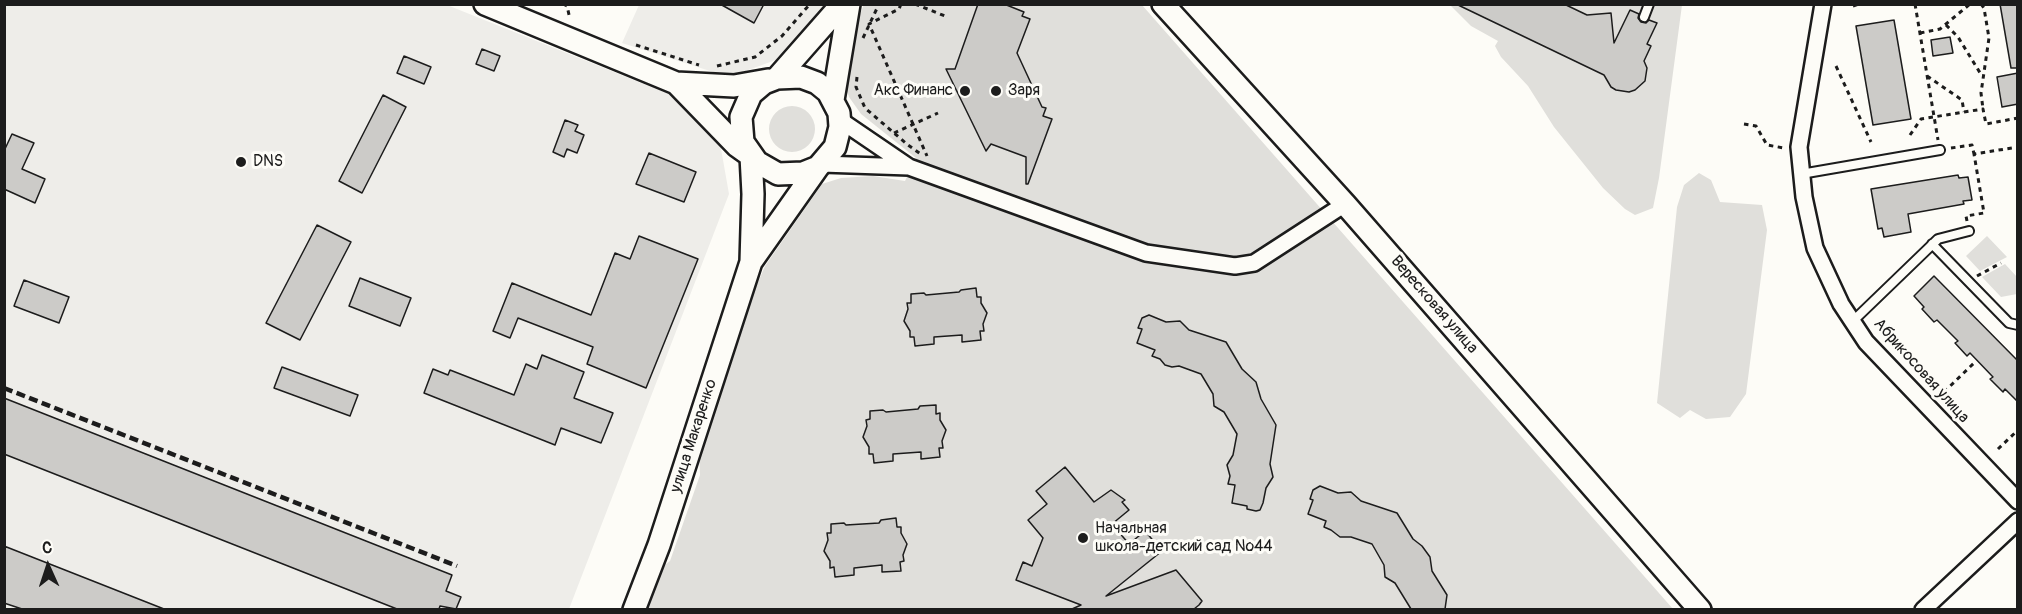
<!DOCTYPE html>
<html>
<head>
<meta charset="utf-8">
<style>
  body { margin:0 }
  #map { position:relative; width:2022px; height:614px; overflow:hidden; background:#fdfcf7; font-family:Pangolin,sans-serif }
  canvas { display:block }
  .frame { position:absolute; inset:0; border:6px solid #1c1c1c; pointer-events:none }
  .north { position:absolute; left:18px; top:536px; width:60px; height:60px; -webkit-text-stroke:4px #fdfcf7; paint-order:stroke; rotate:357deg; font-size:16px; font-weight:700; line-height:24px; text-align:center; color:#1c1c1c }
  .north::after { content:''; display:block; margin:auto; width:21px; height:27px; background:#1c1c1c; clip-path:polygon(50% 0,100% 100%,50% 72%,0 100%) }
</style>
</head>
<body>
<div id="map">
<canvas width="2022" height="614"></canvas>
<div class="frame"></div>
<div class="north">С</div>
</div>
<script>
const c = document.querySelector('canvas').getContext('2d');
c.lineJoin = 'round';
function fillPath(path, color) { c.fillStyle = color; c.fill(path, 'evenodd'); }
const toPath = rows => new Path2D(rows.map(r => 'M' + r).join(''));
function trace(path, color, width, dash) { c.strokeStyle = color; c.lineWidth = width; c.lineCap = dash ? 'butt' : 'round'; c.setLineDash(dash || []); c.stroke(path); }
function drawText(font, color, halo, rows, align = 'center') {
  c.font = font + ' Pangolin,sans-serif'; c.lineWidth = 6; c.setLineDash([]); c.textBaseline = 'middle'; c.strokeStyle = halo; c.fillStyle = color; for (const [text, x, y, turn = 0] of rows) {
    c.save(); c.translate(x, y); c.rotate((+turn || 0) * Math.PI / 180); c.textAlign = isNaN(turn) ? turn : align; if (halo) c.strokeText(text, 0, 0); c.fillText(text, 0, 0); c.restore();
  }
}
fillPath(toPath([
  [4,5,447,5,684,100,720,143,729,194,569,609,5,609],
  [639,5,823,5,784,57,729,77,622,43]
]), '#eeede9');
fillPath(toPath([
  [864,4,1142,5,1673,609,643,610,658,570,670,561,700,475,699,449,753,294,765,266,822,184,841,178,873,176,905,181,916,158,861,114,849,97,846,88,850,41],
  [1450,5,1682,5,1659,178,1653,208,1635,215,1625,209,1603,188,1554,127,1528,86,1501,57,1495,46,1498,41,1471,26],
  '769 129a23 23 0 1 1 46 0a23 23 0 1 1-46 0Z',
  [1699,173,1711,180,1720,202,1762,205,1767,230,1746,394,1730,417,1706,419,1690,410,1680,418,1657,403,1677,207,1684,185],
  [1987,236,2007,257,1980,271,1966,256],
  [2005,264,2017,277,2017,294,2001,297,1982,277]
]), '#e0dfdb');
const building = toPath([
  [720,4,764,4,754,23,720,4],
  [978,4,1004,4,1024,12,1022,16,1030,19,1017,53,1042,107,1046,108,1043,116,1052,119,1028,184,1026,184,1026,157,991,144,986,151,946,69,955,69,978,4],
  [1456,4,1564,4,1587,15,1611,13,1614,43,1630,10,1639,14,1638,18,1641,22,1646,23,1649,20,1657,23,1647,44,1651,46,1644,61,1647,68,1645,81,1635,90,1629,92,1616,90,1611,87,1604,75,1456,4],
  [2000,4,2018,4,2018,68,2011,68,2000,4],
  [1894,20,1911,119,1873,125,1856,26,1894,20],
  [1950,37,1953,53,1933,56,1931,40,1950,37],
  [482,49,500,56,494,71,476,64,482,49],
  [404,56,431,67,424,84,397,73,404,56],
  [2018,73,2018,104,2002,107,1997,77,2018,73],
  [383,95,406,107,362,193,339,181,383,95],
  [565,120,578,125,575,131,584,135,577,153,567,149,564,157,553,152,565,120],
  [12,134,34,143,22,169,45,179,35,203,4,189,4,151,12,134],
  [649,153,696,172,684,202,636,184,649,153],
  [1958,175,1959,178,1968,177,1972,200,1963,201,1964,204,1908,214,1911,232,1884,237,1882,228,1878,229,1871,189,1958,175],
  [317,225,351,242,300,340,266,323,317,225],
  [639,236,698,259,646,388,587,364,593,347,518,318,510,338,493,331,512,283,591,315,615,253,630,259,639,236],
  [1934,276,2018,361,2018,402,2005,389,2003,392,1990,379,1993,377,1970,353,1967,356,1955,343,1958,341,1937,320,1934,322,1922,309,1924,307,1914,296,1934,276],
  [360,278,411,298,400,326,349,306,360,278],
  [24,280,69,297,59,323,14,306,24,280],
  [976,288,977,297,981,297,981,303,987,313,983,324,984,331,980,331,981,340,962,342,962,335,934,337,934,344,915,346,914,337,910,337,910,331,904,321,908,309,907,303,911,303,911,294,924,293,926,295,959,292,961,290,976,288],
  [1149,315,1166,322,1180,321,1189,330,1226,342,1242,369,1256,382,1261,399,1276,425,1270,464,1273,477,1266,488,1263,503,1260,510,1256,511,1247,509,1247,506,1232,503,1235,485,1228,484,1230,476,1227,465,1233,455,1237,434,1224,412,1214,406,1213,394,1201,374,1179,366,1172,367,1165,365,1160,359,1152,356,1155,350,1137,343,1142,329,1138,328,1142,318,1149,315],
  [542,355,584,372,574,398,613,413,601,443,561,428,555,445,424,393,433,369,448,375,450,370,514,395,526,364,537,369,542,355],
  [282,367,358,395,350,416,274,388,282,367],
  [4,398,452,575,446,591,461,597,456,609,440,606,439,609,397,609,4,454,4,398],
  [936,405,936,414,940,413,940,420,946,430,942,441,943,448,939,448,940,457,921,459,921,452,893,454,893,461,874,463,873,454,869,454,869,447,863,437,867,426,866,420,870,419,870,411,883,410,886,412,918,409,920,406,936,405],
  [1065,467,1094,502,1111,490,1125,500,1122,502,1129,510,1112,524,1129,544,1145,531,1162,551,1106,596,1176,570,1202,601,1199,605,1194,609,1072,609,1081,605,1016,580,1023,562,1032,566,1043,538,1028,520,1047,504,1036,491,1065,467],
  [1320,486,1338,493,1351,492,1361,501,1397,513,1413,539,1422,546,1430,557,1432,571,1447,595,1445,609,1411,609,1395,583,1385,577,1384,565,1372,544,1351,537,1340,537,1331,530,1324,527,1326,521,1308,514,1313,500,1310,499,1313,490,1320,486],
  [896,518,897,527,901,527,901,533,907,544,903,555,904,561,900,562,901,571,882,572,882,565,854,568,854,575,835,577,834,567,830,568,830,561,824,551,828,540,827,533,831,533,831,524,844,523,846,525,879,523,881,520,896,518],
  [4,546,164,609,22,609,4,603,4,546]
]);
fillPath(building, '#cccbc8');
trace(building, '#1c1c1c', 1.5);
const lane = toPath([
  [1644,17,1649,4],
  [1801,174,1940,150],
  [1932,244,2009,323,2018,325],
  [1853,321,1938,239,1969,231]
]);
const street = toPath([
  [1823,4,1799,147,1804,197,1815,248,1841,304,1866,342,2018,501],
  [840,120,909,167],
  [822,164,909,167,1146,253,1235,266,1254,263,1345,204],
  [1923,610,2018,521]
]);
const secondary = toPath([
  [485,4,676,83,737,146,751,156,753,194,751,262,659,545,634,610],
  [1163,4,1345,204,1700,610],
  [777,78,801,77,817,83,828,92,839,113,840,127,835,147,818,167,803,173,778,174,757,162,743,142,741,117,751,94,764,83,777,78,842,4],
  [676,83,734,86,768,80],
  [833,100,849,4],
  [751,262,818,167]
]);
trace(lane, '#1c1c1c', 12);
trace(street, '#1c1c1c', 20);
trace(secondary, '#1c1c1c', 26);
trace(toPath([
  [563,4,567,6,570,19],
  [901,4,899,9,869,24,927,156],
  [915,4,945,16],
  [1915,4,1938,140],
  [1981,4,1984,8,1989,38,1981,93,1983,109],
  [1853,6,1859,4],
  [1946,25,1958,37,1982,76],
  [1920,33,1940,29,1970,4],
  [863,38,879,4],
  [636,45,699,65],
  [717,66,755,57,782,36,810,4],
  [1836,66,1871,142],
  [1927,76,1962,100,1964,112],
  [857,77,856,87,865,108,908,145,922,155],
  [1744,124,1756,126,1767,145,1784,148],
  [894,133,938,113],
  [1910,135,1921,119,1983,109,1986,124,2018,118],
  [1951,148,1972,145,1974,154],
  [1967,221,1966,216,1984,213,1974,154,2018,147],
  [1977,276,2001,263],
  [1944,392,1975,362],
  [1998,449,2018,430]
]), '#1c1c1c', 3, [4.5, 4.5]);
trace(lane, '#fdfcf7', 8);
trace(street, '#fdfcf7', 15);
trace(secondary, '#fdfcf7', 21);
trace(toPath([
  [4,388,457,566]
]), '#1c1c1c', 4.5, [9, 4.5]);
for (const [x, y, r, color] of [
  [965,91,6,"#1c1c1c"],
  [996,91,6,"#1c1c1c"],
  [241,162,6,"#1c1c1c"],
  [1083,538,6,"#1c1c1c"]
]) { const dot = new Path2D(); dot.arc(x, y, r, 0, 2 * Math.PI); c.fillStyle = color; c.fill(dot); trace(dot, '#fdfcf7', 2); }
drawText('16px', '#1c1c1c', '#fdfcf7', [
  ["Акс Финанс",953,91,"right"],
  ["Заря",1008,91],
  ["DNS",253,162],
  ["Начальная",1095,529],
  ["школа-детский сад №44",1095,547]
], 'left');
drawText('16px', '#1c1c1c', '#fdfcf7', [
  ["Вересковая улица",1434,305,49],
  ["Абрикосовая улица",1921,371,48],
  ["улица Макаренко",694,436,-72]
]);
</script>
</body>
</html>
